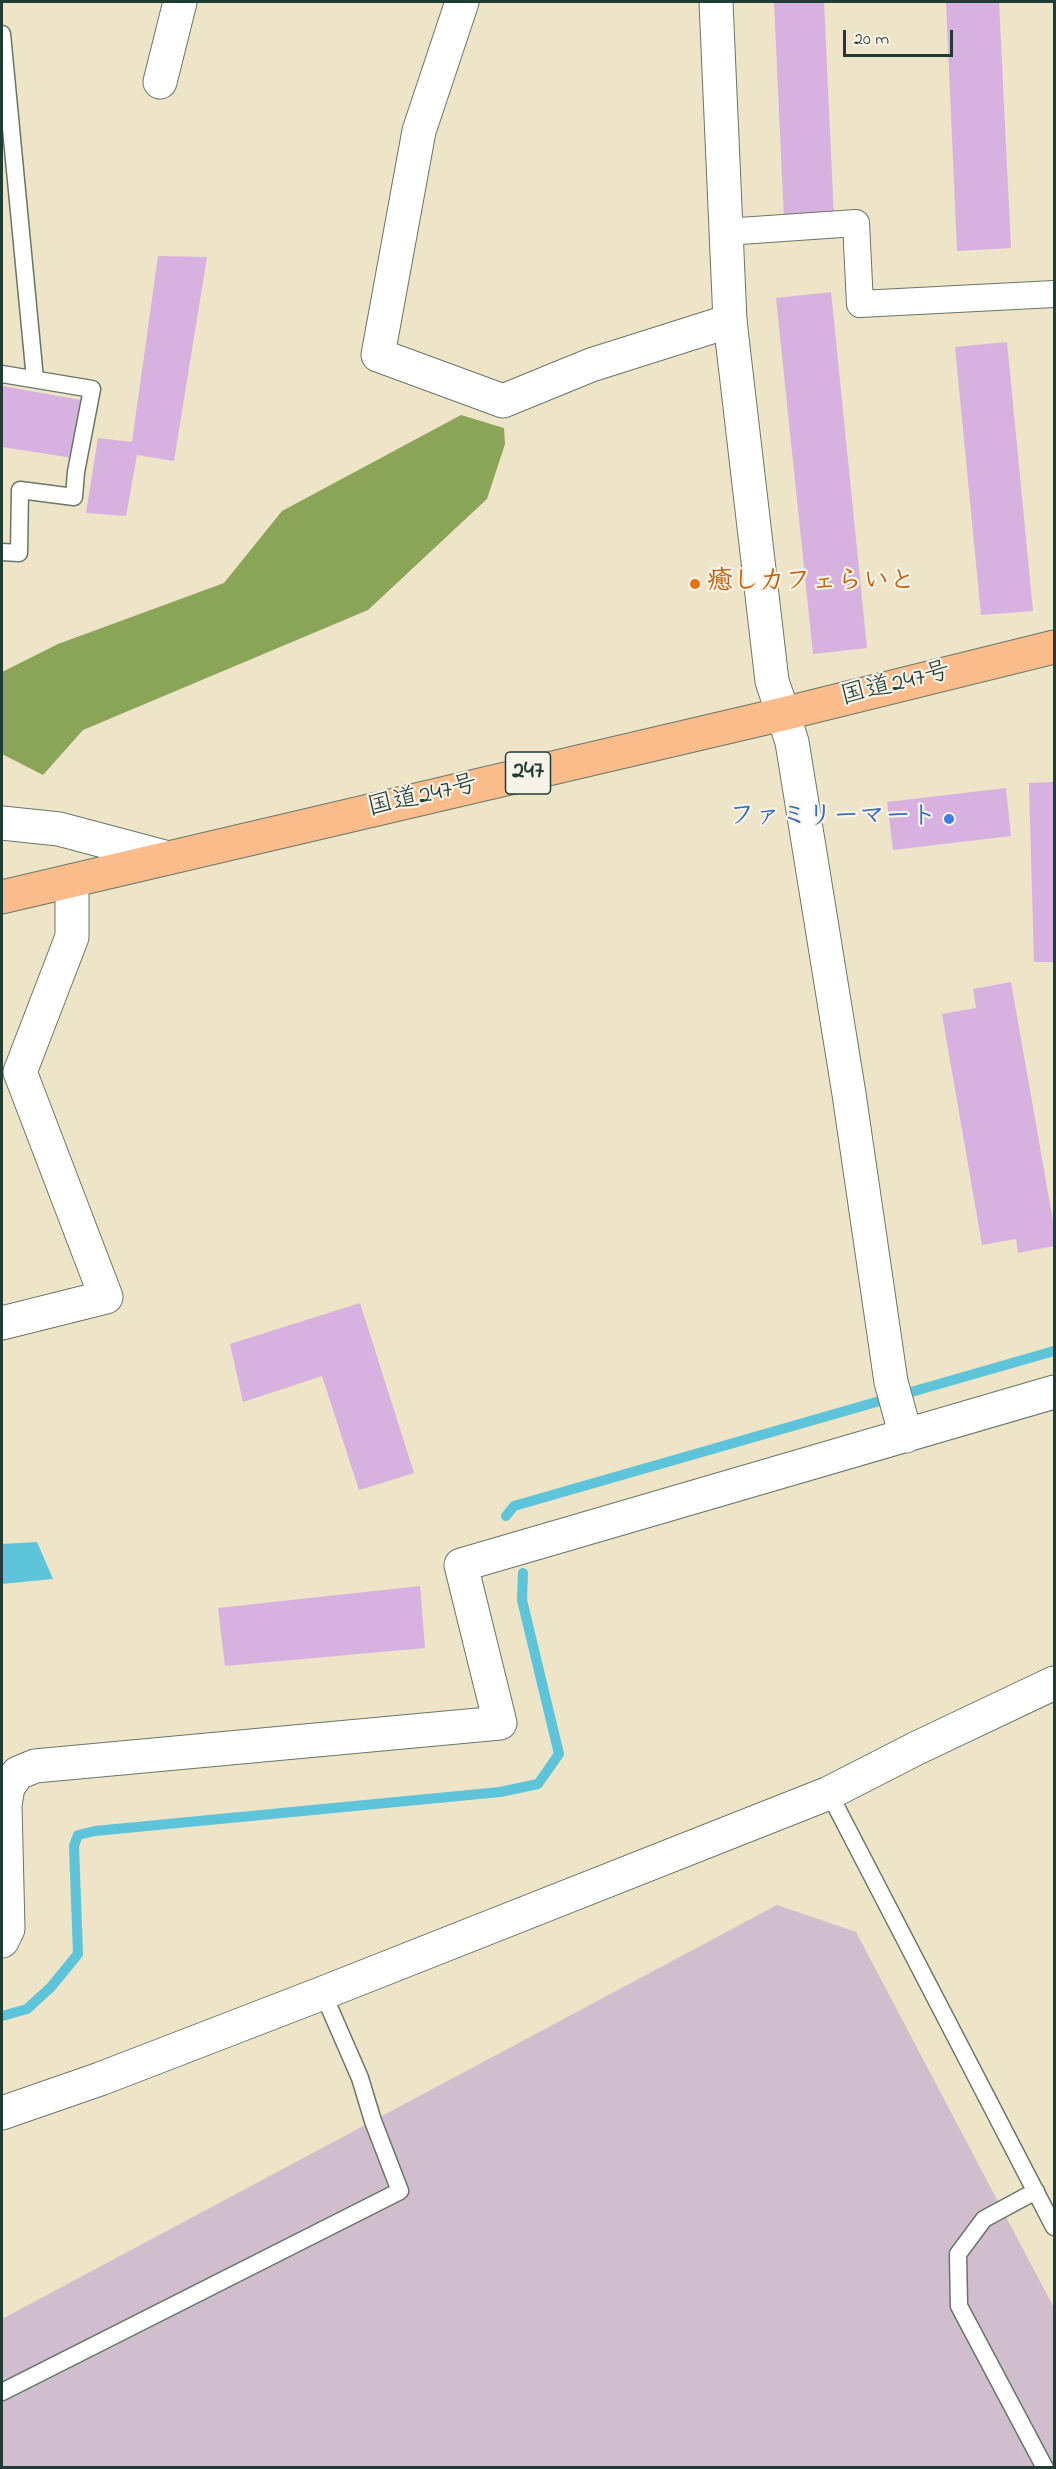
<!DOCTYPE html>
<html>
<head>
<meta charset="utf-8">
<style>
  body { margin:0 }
  #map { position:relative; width:1056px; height:2469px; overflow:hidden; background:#eee4c8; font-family:"Indie Flower",sans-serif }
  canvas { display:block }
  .frame { position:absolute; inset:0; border:3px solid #1f3d34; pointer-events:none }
  .scale { position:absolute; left:843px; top:30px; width:110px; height:27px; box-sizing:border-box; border:3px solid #1f3d34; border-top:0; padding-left:8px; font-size:18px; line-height:21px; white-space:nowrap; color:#1f3d34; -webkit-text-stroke:4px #f7f3e8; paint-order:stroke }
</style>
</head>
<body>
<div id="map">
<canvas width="1056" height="2469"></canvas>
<div class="frame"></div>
<div class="scale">20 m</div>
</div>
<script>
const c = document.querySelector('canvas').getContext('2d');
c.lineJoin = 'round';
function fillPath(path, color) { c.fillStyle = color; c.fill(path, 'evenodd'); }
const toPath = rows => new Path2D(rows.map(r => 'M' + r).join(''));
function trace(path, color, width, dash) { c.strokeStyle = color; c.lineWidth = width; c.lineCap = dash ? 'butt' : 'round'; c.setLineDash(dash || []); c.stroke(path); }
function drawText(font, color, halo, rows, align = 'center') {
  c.font = font + ' "Indie Flower","Klee One",sans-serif'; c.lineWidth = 4.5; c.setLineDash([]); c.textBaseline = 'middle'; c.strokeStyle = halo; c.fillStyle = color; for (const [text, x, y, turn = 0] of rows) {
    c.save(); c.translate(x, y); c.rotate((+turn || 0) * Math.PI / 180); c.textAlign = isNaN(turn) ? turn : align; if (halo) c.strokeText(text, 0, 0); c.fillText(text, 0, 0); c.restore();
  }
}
fillPath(toPath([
  [777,1905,856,1932,1054,2308,1054,2467,2,2468,2,2319]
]), '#d0bdcd');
fillPath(toPath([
  [461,415,504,428,505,444,487,499,368,610,83,730,43,775,2,754,2,672,58,644,224,583,282,511]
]), '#8aa557');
fillPath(toPath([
  [37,1542,53,1579,2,1584,2,1544]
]), '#5dc4da');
trace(toPath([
  [506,1516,514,1506,1054,1351],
  [2,2016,27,2009,51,1987,78,1954,74,1846,78,1835,95,1831,500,1792,538,1784,559,1754,522,1600,523,1573]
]), '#5dc4da', 10);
fillPath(toPath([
  [774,2,824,2,834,218,784,220],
  [946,2,999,2,1011,248,957,251],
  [158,256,207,257,174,461,137,455,126,516,86,513,98,438,132,442],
  [831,292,867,648,813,654,776,298],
  [1007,342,1033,611,981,615,955,347],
  [2,386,81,400,73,458,2,447],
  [1054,782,1054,962,1034,962,1029,783],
  [1006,788,1011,836,893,850,887,802],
  [1011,982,1054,1227,1054,1246,1018,1253,1016,1239,982,1245,942,1014,976,1008,973,989],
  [360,1303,414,1473,359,1490,322,1376,243,1402,230,1344],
  [420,1586,425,1648,225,1666,218,1608]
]), '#d7b1df');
const service = toPath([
  [2,34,35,379],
  [2,374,92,389,76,472,74,497,20,490,19,553,2,552],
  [829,1793,1054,2227],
  [1036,2191,984,2219,958,2254,959,2306,1045,2468],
  [2,2392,400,2191,373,2121,360,2078,323,1993]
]);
const pedestrian = toPath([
  [725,232,856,223,860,304,1054,294]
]);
const minor = toPath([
  [462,2,419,131,378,355,503,401,591,365,730,321],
  [160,82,180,2],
  [783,714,792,742,849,1094,891,1382,906,1436],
  [2,823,59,829,168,858],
  [2,1323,106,1297,20,1072,72,937,72,881],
  [2,1941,8,1929,5,1805,8,1787,18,1773,35,1766,500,1723,461,1565,1054,1392]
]);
const tertiary = toPath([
  [716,2,730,321,772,681,783,714],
  [2,2113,100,2079,323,1993,829,1793,917,1748,1054,1683]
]);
const trunk = toPath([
  [2,897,783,714,1054,647]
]);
trace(service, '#677768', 19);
trace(pedestrian, '#677768', 28);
trace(minor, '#677768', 35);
trace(tertiary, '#677768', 35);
trace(trunk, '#677768', 35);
trace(service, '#fff', 16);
trace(pedestrian, '#fff', 26);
trace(minor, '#fff', 33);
trace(tertiary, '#fff', 33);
trace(trunk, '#f9bc8a', 33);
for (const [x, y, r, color] of [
  [695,584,6,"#e8710a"],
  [949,819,6,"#3f7fe0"]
]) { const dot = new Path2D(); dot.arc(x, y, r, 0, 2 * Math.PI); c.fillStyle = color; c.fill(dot); trace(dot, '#f7f3e8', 2); }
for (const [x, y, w] of [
  [528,773,45]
]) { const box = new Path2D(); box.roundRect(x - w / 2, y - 21, w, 42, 4.5); c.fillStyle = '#f7f3e8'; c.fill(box); trace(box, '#1f3d34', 1.5); }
drawText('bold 24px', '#1f3d34', null, [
  ["247",528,773]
]);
drawText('bold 26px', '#c56008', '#f7f3e8', [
  ["癒しカフェらいと",707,584]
], 'left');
drawText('26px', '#1f3d34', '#f7f3e8', [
  ["国道247号",896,686,-14],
  ["国道247号",423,798,-13]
]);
drawText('bold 26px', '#366cbe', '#f7f3e8', [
  ["ファミリーマート",937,819]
], 'right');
</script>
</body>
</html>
